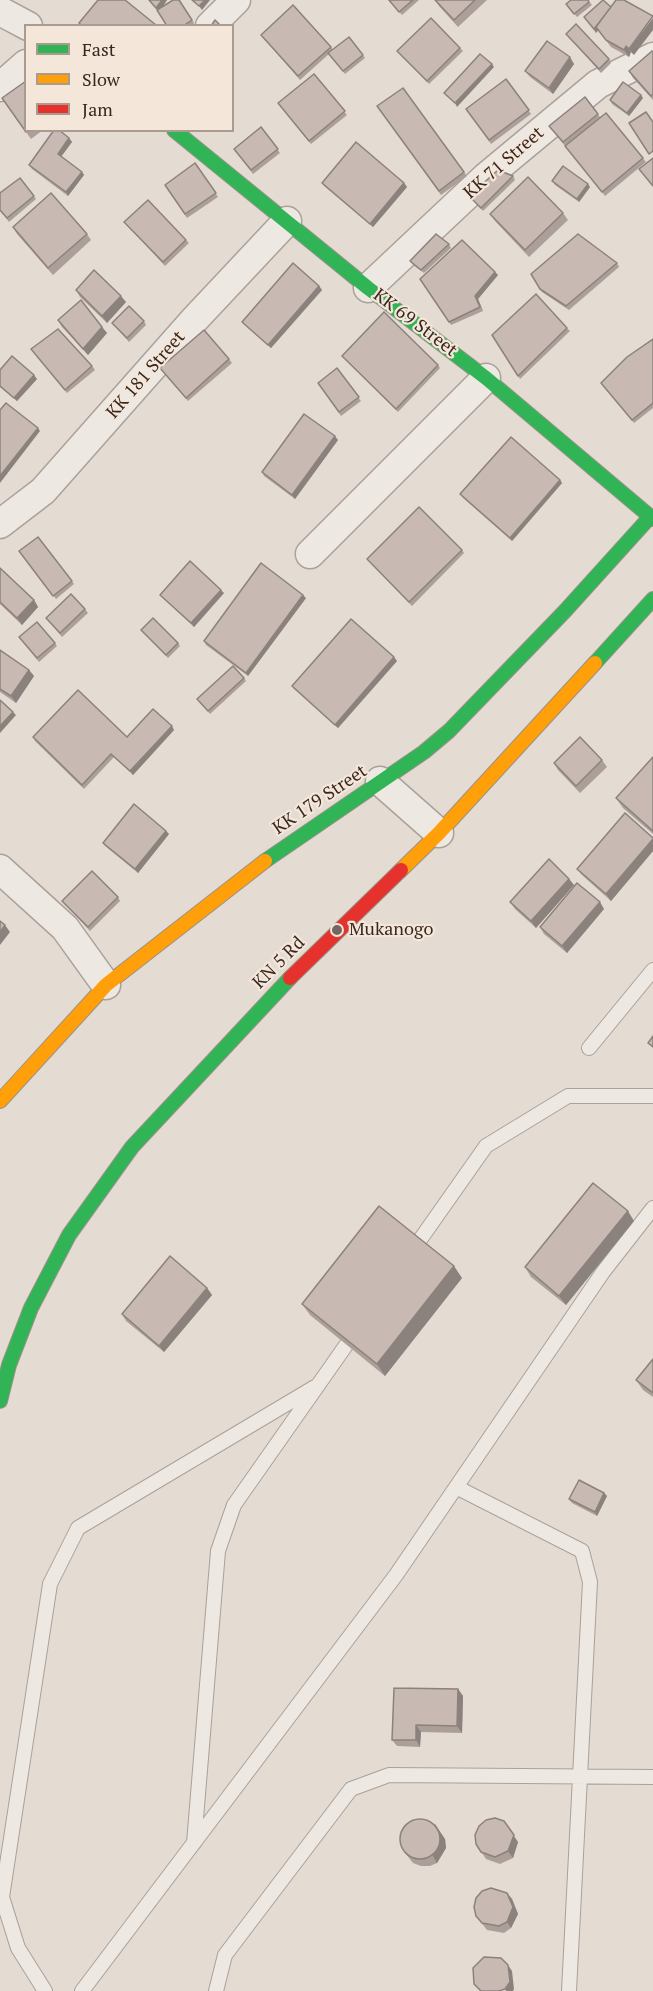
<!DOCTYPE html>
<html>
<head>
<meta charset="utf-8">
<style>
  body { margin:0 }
  #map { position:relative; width:653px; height:1991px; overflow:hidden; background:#e4dbd2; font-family:"PT Serif",serif }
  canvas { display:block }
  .legend { position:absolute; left:24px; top:24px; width:210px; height:108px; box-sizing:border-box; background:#f4e7d9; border:2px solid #a99b90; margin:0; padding:8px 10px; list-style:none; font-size:18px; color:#392822 }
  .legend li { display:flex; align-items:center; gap:12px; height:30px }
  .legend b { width:30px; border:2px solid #a99b90 }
</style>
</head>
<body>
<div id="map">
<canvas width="653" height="1991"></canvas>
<ul class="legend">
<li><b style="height:8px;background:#30b455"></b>Fast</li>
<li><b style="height:8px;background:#ff9f0a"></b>Slow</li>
<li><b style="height:8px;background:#e5322d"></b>Jam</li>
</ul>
</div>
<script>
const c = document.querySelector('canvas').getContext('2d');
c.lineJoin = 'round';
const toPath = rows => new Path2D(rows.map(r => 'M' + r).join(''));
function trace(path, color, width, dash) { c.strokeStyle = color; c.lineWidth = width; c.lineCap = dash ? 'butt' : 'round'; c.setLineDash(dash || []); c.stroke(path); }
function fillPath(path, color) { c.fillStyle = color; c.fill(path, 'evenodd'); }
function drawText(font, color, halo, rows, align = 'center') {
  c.font = font + ' "PT Serif",serif'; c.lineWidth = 4.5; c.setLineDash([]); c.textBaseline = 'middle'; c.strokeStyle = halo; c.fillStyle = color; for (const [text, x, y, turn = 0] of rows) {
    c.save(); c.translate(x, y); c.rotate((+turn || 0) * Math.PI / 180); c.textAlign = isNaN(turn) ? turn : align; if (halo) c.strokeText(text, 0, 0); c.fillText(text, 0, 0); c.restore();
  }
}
const lane = toPath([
  [589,1048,653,970],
  [410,1254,486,1146,568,1096,653,1096],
  [456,1487,582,1551,590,1582,569,1991],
  [194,1843,218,1551,234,1505,356,1331],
  [45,1991,18,1948,2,1897,50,1584,78,1528,315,1387],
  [82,1991,396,1575,603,1272,653,1208],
  [216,1991,225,1955,351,1789,389,1775,653,1777]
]);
const street = toPath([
  [0,11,28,26],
  [210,26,236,0],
  [0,87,26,64],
  [368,288,486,177,598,84,653,57],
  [0,524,43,491,195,319,287,221],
  [310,554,486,378],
  [380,781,439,833],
  [0,869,65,928,106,985]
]);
const fast = toPath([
  [174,130,368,288,486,378,653,519],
  [595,663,653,599],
  [265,861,424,752,449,731,565,611,650,517],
  [0,1401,9,1365,31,1308,69,1235,132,1147,290,978]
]);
const slow = toPath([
  [401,870,439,833,595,663],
  [0,1101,106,985,265,861]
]);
const jam = toPath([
  [290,978,401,870]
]);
trace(lane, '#aaa19a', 16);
trace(street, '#aaa19a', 31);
trace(fast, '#9a918a', 16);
trace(slow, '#9a918a', 16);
trace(jam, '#9a918a', 16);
trace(lane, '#ede8e2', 14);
trace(street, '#ede8e2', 28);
trace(fast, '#30b455', 14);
trace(slow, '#ff9f0a', 14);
trace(jam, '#e5322d', 14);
fillPath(toPath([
  [149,0,167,0,163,6,180,0,194,23,191,26,167,26,157,10],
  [388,0,419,0,402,15],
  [435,0,487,0,458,27,439,6],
  [588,0,592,5,577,17,566,4],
  [611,7,634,55,631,52,629,57,611,47,598,30,596,33,584,17],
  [566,34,609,59,611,63,601,73],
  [261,35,331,47,333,50,349,37,365,58,345,74,329,54,300,80],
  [460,48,463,51,429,84,397,51],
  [653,52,653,100,633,78,629,71],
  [574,64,553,94,530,77,525,71],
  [314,74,347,115,311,144,278,103],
  [506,79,531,114,491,144,466,109],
  [403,88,467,176,441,195,377,106],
  [585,97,600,117,606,113,646,162,605,196,549,126],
  [2,98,26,130,43,130,31,139],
  [643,98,629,116,612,104,610,100],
  [261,127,280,153,253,174,234,149],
  [69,138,72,142,61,157,82,172,84,175,68,196,32,169,29,165],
  [195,163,218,197,187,218,165,185],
  [513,176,515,180,483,211,469,196],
  [20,178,36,199,9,222,0,210],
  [552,181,590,187,579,202,555,185],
  [322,183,404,183,407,187,373,227,324,186],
  [563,213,568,220,529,257,495,221,490,214],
  [124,222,186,240,189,243,165,266],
  [13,227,87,234,91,240,53,275,17,234],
  [449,244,451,248,424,273,413,265,410,261],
  [617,263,619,267,569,310,542,292,540,289],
  [495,272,498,275,478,299,483,311,451,325,420,279],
  [319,286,322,290,271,348,245,325,242,322],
  [76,290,126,302,107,323,80,297],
  [58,320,102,327,107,333,88,355,62,327],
  [144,321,146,325,129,342,112,323],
  [567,328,570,331,520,379,492,335],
  [653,339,653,408,634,423,603,386],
  [34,353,92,366,95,370,67,393],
  [342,356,438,365,440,368,398,412],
  [229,359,232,363,188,401,160,368],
  [337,368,361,401,341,416,318,383],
  [0,370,37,379,17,401,0,387],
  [338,440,295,499,264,476,262,472],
  [560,480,562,483,512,541,463,498,460,494],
  [38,537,74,584,56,599,19,551],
  [462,550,464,553,412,606,367,559],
  [0,568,34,600,38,607,22,625,0,604],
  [224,593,194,627,163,598,160,595],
  [306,598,248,676,206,645,204,641],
  [85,609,88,613,62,637,46,618],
  [141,630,178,643,180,646,168,658],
  [22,641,55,643,57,646,39,662],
  [0,650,29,670,34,676,16,703,0,692],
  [397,661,338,728,294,689,292,686],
  [244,678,246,681,210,714,197,699],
  [174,730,133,775,114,757,84,789,35,741,33,737,127,737],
  [653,757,653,834,623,808,616,798],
  [602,760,607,767,580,793,558,770,554,763],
  [166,831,169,834,138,873,105,846,103,843],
  [653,839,653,851,611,901,582,875,577,869],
  [569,879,574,885,536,928,515,909,510,902],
  [118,897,120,901,90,931,62,901],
  [604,909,567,953,544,934,540,927],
  [634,1221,566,1305,531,1277,525,1267],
  [462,1278,385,1376,310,1315,302,1304],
  [207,1288,212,1295,164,1352,126,1321,122,1314],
  [653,1359,653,1397,643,1390,636,1380],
  [604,1493,607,1496,597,1516,572,1503,569,1499],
  [458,1689,463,1696,462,1733,421,1732,420,1747,397,1746,392,1740],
  [445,1839,446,1848,437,1863,430,1866,421,1866,413,1863,402,1849],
  [518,1842,513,1858,500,1864,486,1859,476,1844],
  [507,1893,512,1899,518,1914,511,1928,504,1933,487,1930,476,1916]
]), '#ac9f9a');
fillPath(toPath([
  [162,0,167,0,159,12,156,8],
  [205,0,210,0,202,10,199,6],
  [611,7,613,11,596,33,594,29],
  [653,18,653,30,634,55,629,49],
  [626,46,631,52,629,57,624,50],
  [570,57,574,64,553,94,549,88],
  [492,64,494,67,457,107,455,103],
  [641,95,643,98,629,116,627,113],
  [69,138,72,142,60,158,58,154],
  [82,172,84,175,68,196,66,192],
  [404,183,407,187,373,227,370,224],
  [588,184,590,187,579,202,577,199],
  [495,272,498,275,478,299,483,311,475,296],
  [319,286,322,290,271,348,268,345],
  [121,296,126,302,107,323,102,316],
  [102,327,107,333,88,355,83,349],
  [34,375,37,379,17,401,14,398],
  [38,428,40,431,0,483,0,476],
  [335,436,338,440,295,499,292,495],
  [560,480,562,483,512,541,510,538],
  [221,590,224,593,194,627,191,623],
  [303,595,306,598,248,676,246,673],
  [34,600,38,607,22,625,17,618],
  [394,657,397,661,338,728,335,725],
  [29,670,34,676,16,703,11,696],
  [13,712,16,715,0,733,0,726],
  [172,726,174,730,133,775,130,771],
  [166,831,169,834,138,873,135,869],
  [653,839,653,851,611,901,606,894],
  [569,879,574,885,536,928,531,921],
  [600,902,604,909,567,953,562,946],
  [5,925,10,932,0,945,0,932],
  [628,1211,634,1221,566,1305,559,1296],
  [454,1266,462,1278,385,1376,377,1364],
  [207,1288,212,1295,164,1352,159,1346],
  [604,1493,607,1496,597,1516,595,1512],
  [458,1689,463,1696,462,1733,457,1726],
  [416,1725,421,1732,420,1747,416,1740],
  [504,1821,518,1842,513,1858,508,1851],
  [435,1824,445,1839,446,1848,437,1863,433,1856],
  [507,1893,512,1899,518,1914,511,1928,507,1922],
  [508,1965,512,1971,514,1989,513,1991,506,1991,505,1989]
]), '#8c827d');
const building = toPath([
  [98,0,125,0,156,25,82,26,79,23,98,0],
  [149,0,162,0,156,8,149,0],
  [173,0,179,0,192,20,183,26,167,26,157,10,173,0],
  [192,0,205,0,199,6,192,0],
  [389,0,413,0,399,12,389,0],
  [435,0,475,0,454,20,435,0],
  [571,0,588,0,589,2,574,14,566,4,571,0],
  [603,0,611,7,594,29,584,17,603,0],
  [616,0,624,0,653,16,629,49,626,46,624,50,606,40,596,27,616,0],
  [293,5,331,47,298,76,261,35,293,5],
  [431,18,460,48,427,81,397,51,431,18],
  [215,20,221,26,211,26,215,20],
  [576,24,609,59,599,69,566,34,576,24],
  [349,37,363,55,343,71,328,53,349,37],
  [547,41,570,57,549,88,525,71,547,41],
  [652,51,653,52,653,94,651,96,629,71,652,51],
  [480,54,492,64,455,103,444,93,480,54],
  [314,74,345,111,309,141,278,103,314,74],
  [506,79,529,110,489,140,466,109,506,79],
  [26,81,26,130,29,130,26,132,2,98,26,81],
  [623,82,641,95,627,113,610,100,623,82],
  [403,88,464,172,439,191,377,106,403,88],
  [585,97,598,114,563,142,549,126,585,97],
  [646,112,653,122,653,151,649,154,629,123,646,112],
  [606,113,643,158,602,192,565,146,606,113],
  [261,127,278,149,251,170,234,149,261,127],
  [54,130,59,130,69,138,58,154,82,172,66,192,29,165,54,130],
  [356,142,404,183,370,224,322,183,356,142],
  [653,158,653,186,639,169,653,158],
  [195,163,216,193,185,214,165,185,195,163],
  [563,166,588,184,577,199,552,181,563,166],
  [498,170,513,176,481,208,469,196,498,170],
  [528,177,563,213,525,250,490,214,528,177],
  [20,178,34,196,7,218,0,210,0,193,20,178],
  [51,193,87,234,48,268,13,227,51,193],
  [148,200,186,240,163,262,124,222,148,200],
  [436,234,449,244,421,270,410,261,436,234],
  [578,234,617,263,566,306,540,289,531,274,578,234],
  [462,240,495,272,475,296,480,307,449,322,420,279,462,240],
  [293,263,319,286,268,345,242,322,293,263],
  [94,270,121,296,102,316,76,290,94,270],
  [536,294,567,328,518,376,492,335,536,294],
  [81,300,102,327,83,349,58,320,81,300],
  [129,306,144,321,127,338,112,323,129,306],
  [384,312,438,365,396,409,342,356,384,312],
  [58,329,92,366,65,390,31,349,58,329],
  [204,330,229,359,186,398,160,368,204,330],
  [653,339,653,403,632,420,601,383,627,357,653,339],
  [12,356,34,375,14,398,0,386,0,370,12,356],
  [337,368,359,397,339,412,318,383,337,368],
  [6,403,38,428,0,476,0,410,6,403],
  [304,414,335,436,292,495,262,472,304,414],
  [511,437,560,480,510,538,460,494,511,437],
  [419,507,462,550,409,602,367,559,419,507],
  [38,537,72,581,53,596,19,551,38,537],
  [190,561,221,590,191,623,160,595,190,561],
  [261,563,303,595,246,673,204,641,261,563],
  [0,568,34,600,17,618,0,602,0,568],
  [71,594,85,609,60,633,46,618,71,594],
  [153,618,178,643,166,655,141,630,153,618],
  [351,619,394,657,335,725,292,686,351,619],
  [37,622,55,643,37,658,19,637,37,622],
  [0,650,29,670,11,696,0,689,0,650],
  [233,666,244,678,208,711,197,699,233,666],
  [78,690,127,737,153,709,172,726,130,771,111,754,82,785,33,737,78,690],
  [0,700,13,712,0,726,0,700],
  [580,737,602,760,576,786,554,763,580,737],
  [653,757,653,831,616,798,653,757],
  [134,804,166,831,135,869,103,843,134,804],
  [625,813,653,838,653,839,606,894,577,869,625,813],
  [549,859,569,879,531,921,510,902,549,859],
  [92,871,118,897,88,927,62,901,92,871],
  [577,883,600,902,562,946,540,927,577,883],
  [0,921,5,925,0,932,0,921],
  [653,1036,653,1047,648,1043,653,1036],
  [593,1183,628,1211,559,1296,525,1267,593,1183],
  [379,1206,454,1266,377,1364,302,1304,379,1206],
  [170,1256,207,1288,159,1346,122,1314,170,1256],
  [653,1359,653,1393,636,1380,653,1359],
  [579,1480,604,1493,595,1512,569,1499,579,1480],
  [394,1688,458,1689,457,1726,416,1725,416,1740,392,1740,394,1688],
  [495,1818,504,1821,514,1835,508,1851,495,1857,481,1852,476,1844,475,1835,479,1826,486,1820,495,1818],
  '400 1839a20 20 0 1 1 40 0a20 20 0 1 1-40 0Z',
  [491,1888,507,1893,513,1907,507,1922,499,1926,482,1923,476,1916,474,1907,476,1898,482,1891,491,1888],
  [484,1957,501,1958,508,1965,510,1982,505,1989,499,1991,481,1991,474,1984,473,1968,484,1957]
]);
fillPath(building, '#c8b9b3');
trace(building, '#8c827d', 1.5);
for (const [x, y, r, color] of [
  [337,930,6,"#756760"]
]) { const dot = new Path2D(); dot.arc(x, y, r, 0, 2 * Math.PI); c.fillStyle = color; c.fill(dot); trace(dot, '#f4e7d9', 2); }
drawText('18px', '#392822', '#f4e7d9', [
  ["KK 71 Street",504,163,-41],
  ["KK 69 Street",415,323,37],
  ["KK 181 Street",146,375,-49],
  ["KK 179 Street",320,800,-34],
  ["KN 5 Rd",279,963,-45]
]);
drawText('18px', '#392822', '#f4e7d9', [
  ["Mukanogo",349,930]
], 'left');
</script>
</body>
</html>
